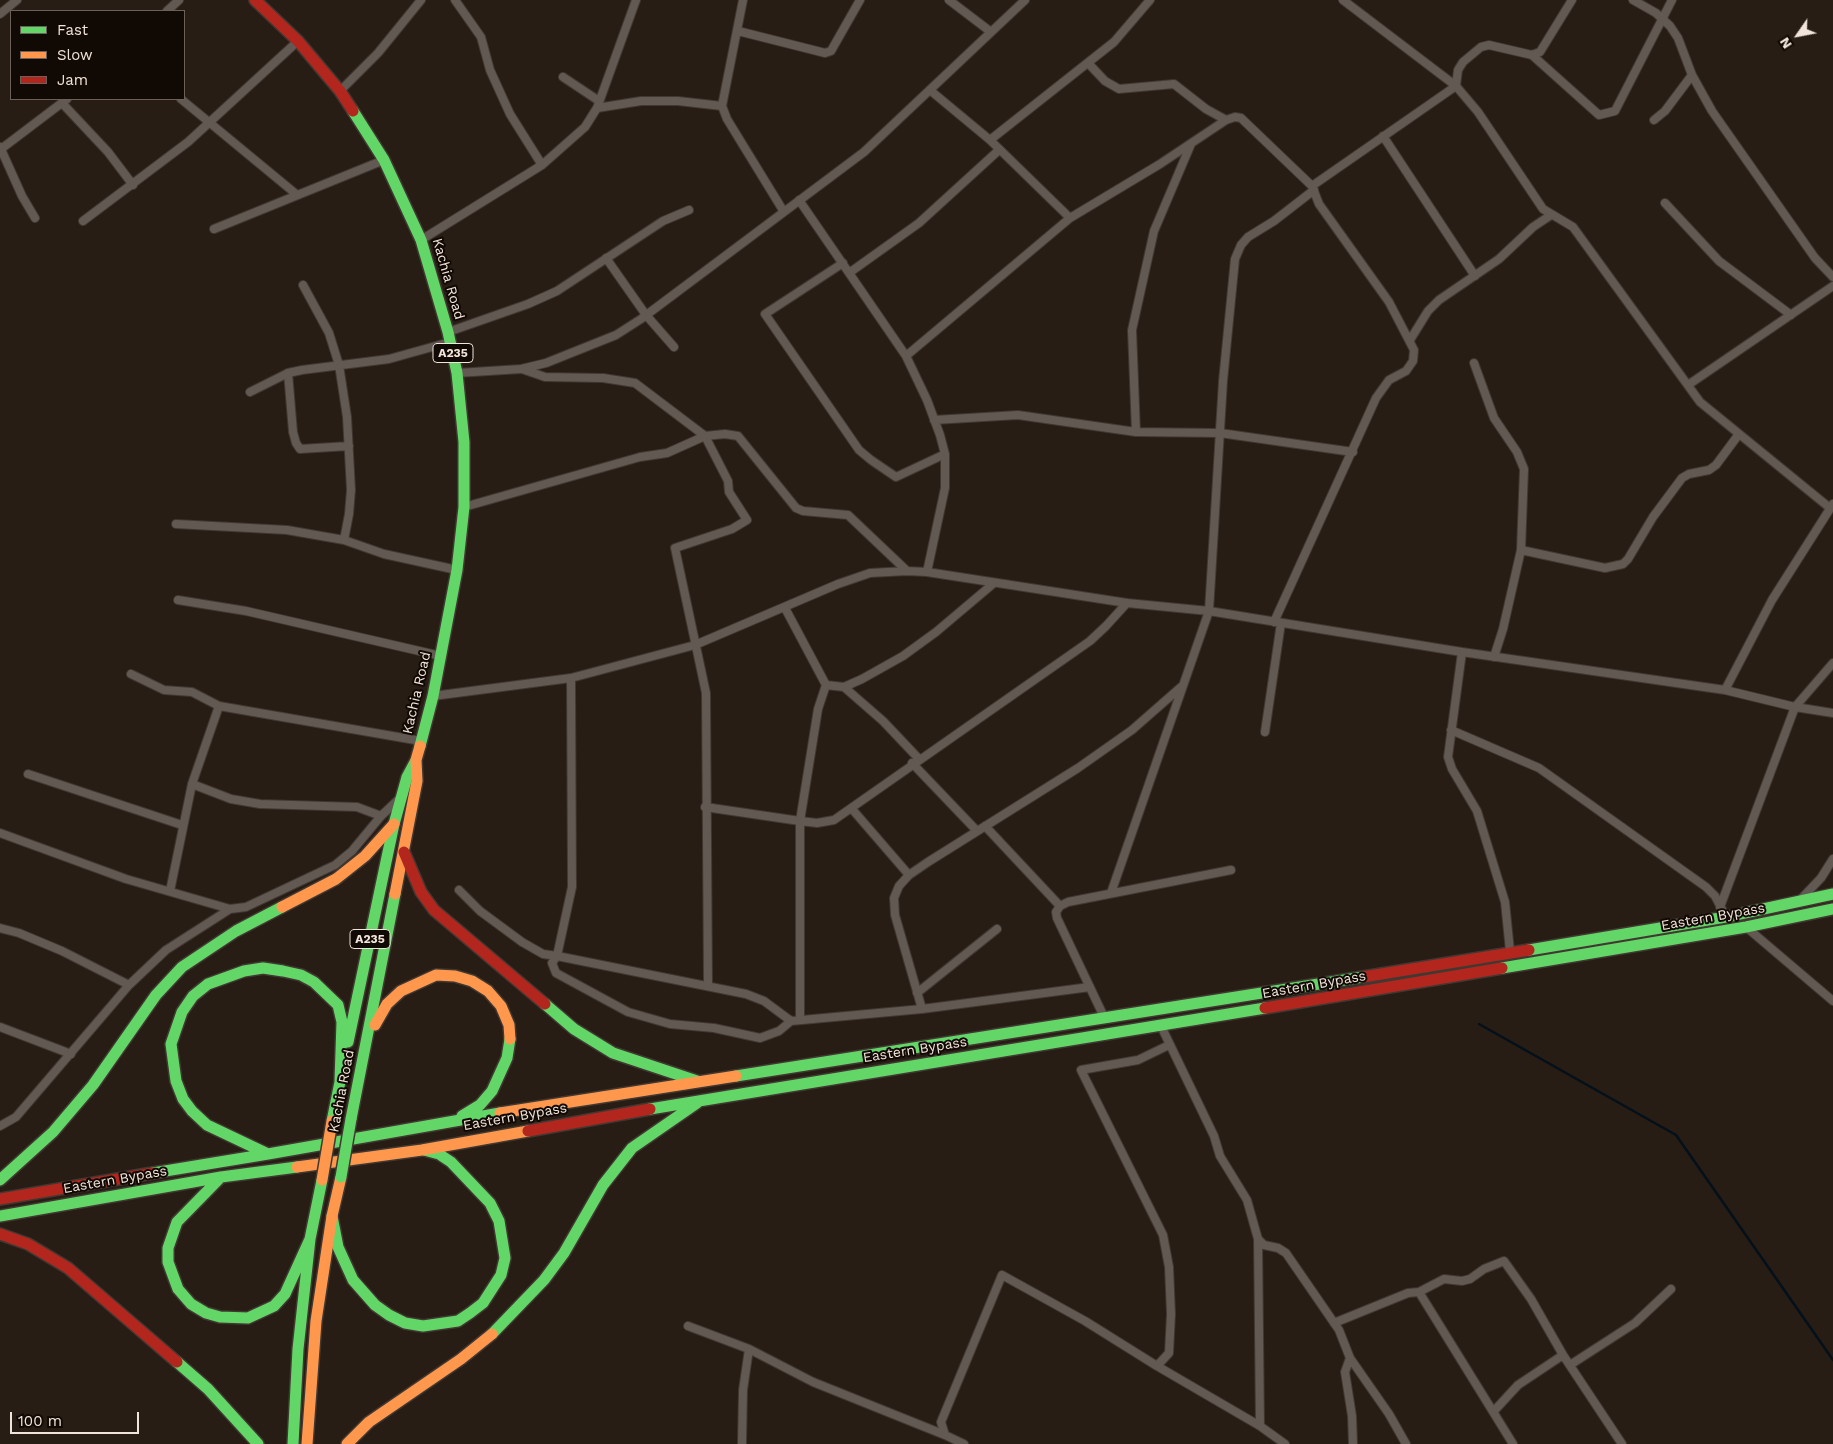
<!DOCTYPE html>
<html>
<head>
<meta charset="utf-8">
<style>
  body { margin:0 }
  #map { position:relative; width:1833px; height:1444px; overflow:hidden; background:#271d15; font-family:"Work Sans",sans-serif }
  canvas { display:block }
  .legend { position:absolute; left:10px; top:10px; width:175px; height:90px; box-sizing:border-box; background:#110904; border:1px solid #6b615a; margin:0; padding:6px 9px; list-style:none; font-size:15px; color:#f1e4da }
  .legend li { display:flex; align-items:center; gap:10px; height:25px }
  .legend b { width:25px; border:1px solid #6b615a }
  .north { position:absolute; left:1773px; top:10px; width:50px; height:50px; -webkit-text-stroke:4px #110904; paint-order:stroke; rotate:237deg; font-size:14px; font-weight:700; line-height:20px; text-align:center; color:#f1e4da }
  .north::after { content:''; display:block; margin:auto; width:18px; height:22px; background:#f1e4da; clip-path:polygon(50% 0,100% 100%,50% 72%,0 100%) }
  .scale { position:absolute; left:10px; top:1412px; width:129px; height:22px; box-sizing:border-box; border:2px solid #f1e4da; border-top:0; padding-left:6px; font-size:15px; line-height:18px; white-space:nowrap; color:#f1e4da; -webkit-text-stroke:4px #110904; paint-order:stroke }
</style>
</head>
<body>
<div id="map">
<canvas width="1833" height="1444"></canvas>
<ul class="legend">
<li><b style="height:6px;background:#63d668"></b>Fast</li>
<li><b style="height:6px;background:#ff974d"></b>Slow</li>
<li><b style="height:6px;background:#b3261e"></b>Jam</li>
</ul>
<div class="north">N</div>
<div class="scale">100 m</div>
</div>
<script>
const c = document.querySelector('canvas').getContext('2d');
c.lineJoin = 'round';
const toPath = rows => new Path2D(rows.map(r => 'M' + r).join(''));
function trace(path, color, width, dash) { c.strokeStyle = color; c.lineWidth = width; c.lineCap = dash ? 'butt' : 'round'; c.setLineDash(dash || []); c.stroke(path); }
function drawText(font, color, halo, rows, align = 'center') {
  c.font = font + ' "Work Sans",sans-serif'; c.lineWidth = 4; c.setLineDash([]); c.textBaseline = 'middle'; c.strokeStyle = halo; c.fillStyle = color; for (const [text, x, y, turn = 0] of rows) {
    c.save(); c.translate(x, y); c.rotate((+turn || 0) * Math.PI / 180); c.textAlign = isNaN(turn) ? turn : align; if (halo) c.strokeText(text, 0, 0); c.fillText(text, 0, 0); c.restore();
  }
}
trace(toPath([
  [1479,1024,1676,1135,1833,1360]
]), '#04101a', 2.5);
const street = toPath([
  [455,0,481,37,490,70,510,114,542,165],
  [743,0,722,106,727,119,784,212],
  [949,0,991,32],
  [1343,0,1456,86,1478,112,1543,209,1573,227,1700,402,1830,508],
  [1633,0,1656,13,1670,26,1678,38,1692,75,1712,111,1815,258,1833,277],
  [167,11,179,0],
  [0,14,17,0],
  [738,31,825,53,831,51,860,0],
  [1532,55,1599,115,1615,111,1672,0],
  [1088,63,1105,81,1119,89,1174,84,1206,109,1226,120],
  [563,77,599,101],
  [340,91,378,53,421,0],
  [931,91,990,140,1070,218],
  [181,99,296,194],
  [62,103,108,152,133,185],
  [597,108,641,101,678,101,722,106],
  [1654,120,1665,111,1692,75],
  [1383,136,1475,276],
  [990,140,1114,42,1150,0],
  [0,147,22,196,35,218],
  [1,149,67,99],
  [1312,186,1456,86,1458,70,1463,62,1481,47,1489,45,1532,55,1540,52,1572,0],
  [799,200,906,356,927,400,940,435,945,454,945,488,927,572],
  [1665,203,1719,261,1791,315],
  [83,221,188,142,298,41],
  [214,229,384,160],
  [421,240,542,165,585,127,597,108,636,0],
  [606,258,646,315,674,347],
  [843,263,765,314,859,450,871,460,896,477,945,454],
  [849,273,919,223,999,150],
  [303,285,329,333,339,365,347,417,351,490,349,514,344,540],
  [448,332,528,304,557,291,663,221,689,210],
  [1410,340,1428,311,1439,300,1499,259,1533,227,1551,215],
  [906,356,1070,218,1160,164,1226,120,1235,117,1241,118,1312,186,1319,204,1389,302,1414,350,1413,361,1406,371,1389,380,1376,398,1274,622],
  [1474,363,1494,418,1517,452,1524,469,1521,550,1503,629,1494,657],
  [522,369,545,377,603,378,635,383,705,436,725,434,738,436,796,508,803,511,848,515,907,571],
  [288,373,293,432,296,443,300,449,349,446],
  [457,373,521,369,546,363,616,335,641,319,864,152,1025,0],
  [1688,385,1833,286],
  [250,392,288,373,302,370,389,359,450,342],
  [934,420,1018,415,1136,432,1220,433,1353,452],
  [1136,432,1132,330,1154,231,1191,144],
  [464,507,640,457,667,453,705,436,728,481,729,492,747,520,732,529,675,548,706,693,708,985],
  [176,524,287,530,344,540,384,554,457,570],
  [1521,550,1605,568,1623,564,1628,559,1653,517,1682,478,1689,474,1709,470,1716,465,1739,434],
  [178,600,246,611,441,656],
  [785,608,826,685,818,709,800,821,800,1020],
  [1462,652,1448,757,1452,769,1477,811,1505,902,1510,951],
  [131,674,164,690,192,692,219,706,421,741],
  [826,685,844,687,862,679,903,656,936,632,994,583],
  [844,687,883,721,919,759],
  [1725,690,1772,600,1833,504],
  [433,696,571,678,695,645,838,584,870,573,907,571,927,572,1127,603,1209,611,1462,652,1725,690,1795,707,1833,713],
  [1451,730,1539,768,1706,887,1715,896,1726,917],
  [1265,732,1281,623],
  [912,763,977,831],
  [28,774,182,825],
  [192,784,231,799,260,804,357,807,381,816],
  [705,807,800,821,817,823,834,820,1090,641,1106,626,1127,603],
  [852,809,909,875],
  [985,826,1060,906],
  [0,833,126,879,230,909,246,907,335,865,352,851,381,816,398,800],
  [459,890,480,911,522,942,543,954,557,956,572,887,571,678],
  [170,891,192,784,219,706],
  [1111,893,1209,611,1223,381,1235,259,1241,245,1248,237,1274,221,1314,190],
  [1802,898,1821,878,1833,859],
  [1720,907,1795,707,1833,663],
  [1746,927,1833,1001],
  [0,928,19,933,62,951,129,985],
  [917,993,997,929],
  [922,1009,895,915,894,898,899,886,909,875,928,862,1078,768,1132,730,1181,687],
  [1105,1019,1057,918,1056,912,1060,906,1068,902,1231,870],
  [791,1021,764,1001,746,994,557,956,552,963,556,973,628,1012,670,1024,714,1028,760,1038,779,1031,791,1021,922,1009,1090,987],
  [1161,1026,1214,1136,1220,1156,1247,1200,1258,1239,1264,1245,1278,1248,1286,1253,1339,1330,1350,1358,1345,1372,1352,1416,1353,1444],
  [0,1027,71,1054],
  [0,1126,16,1117,129,985,166,950,230,909],
  [1258,1239,1260,1426],
  [1419,1292,1444,1279,1462,1281,1470,1279,1484,1269,1504,1261,1531,1299,1563,1355,1622,1444],
  [1334,1323,1408,1293,1419,1292,1513,1444],
  [688,1326,749,1349,813,1382,945,1435],
  [1350,1358,1389,1414,1406,1444],
  [1570,1365,1635,1323,1671,1289],
  [1157,1366,1169,1353,1171,1314,1169,1267,1163,1235,1081,1070,1138,1060,1169,1045],
  [1494,1411,1518,1385,1563,1355],
  [742,1444,743,1390,749,1349],
  [964,1444,945,1435,941,1422,1002,1275,1085,1321,1157,1366,1260,1426,1285,1444]
]);
const fast = toPath([
  [353,111,384,160,421,240,448,332,457,373,464,442,464,507,457,570,433,696,420,746],
  [1529,950,1726,917,1833,894],
  [1502,968,1746,927,1833,909],
  [545,1004,574,1029,613,1053,697,1081],
  [348,1042,394,824,407,777,415,762],
  [736,1076,1363,977],
  [340,1081,342,1022,338,1005,314,982,301,975,283,971,263,968,244,971,208,984,193,996,182,1012,171,1044,176,1081,183,1099,192,1111,207,1125,268,1154,500,1113],
  [650,1109,1265,1008],
  [462,1116,480,1105,492,1091,507,1058,510,1039],
  [351,1119,395,894],
  [332,1121,342,1072],
  [297,1167,221,1177,177,1222,168,1248,168,1262,178,1289,191,1304,206,1313,220,1317,248,1318,274,1306,285,1294,310,1239],
  [153,1173,268,1154],
  [0,1180,53,1132,93,1085,156,995,182,967,236,931,282,907],
  [0,1216,221,1177],
  [332,1216,338,1247,353,1280,375,1305,389,1315,405,1323,423,1326,458,1321,470,1313,483,1303,501,1275,505,1258,499,1221,490,1203,451,1162,439,1154,424,1150],
  [492,1334,544,1280,564,1253,603,1185,632,1148,697,1103],
  [177,1362,208,1389,258,1444],
  [293,1444,298,1349,310,1239,322,1180]
]);
const slow = toPath([
  [395,894,417,781,416,760,420,746],
  [282,907,336,879,365,856,394,824],
  [375,1025,387,1004,401,991,436,975,455,976,472,981,488,991,501,1006,509,1025,510,1039],
  [500,1113,736,1076],
  [297,1167,422,1150,528,1131],
  [307,1444,316,1321,332,1216,341,1177],
  [347,1444,369,1422,461,1359,492,1334]
]);
const jam = toPath([
  [255,0,298,41,340,91,353,111],
  [404,852,421,892,434,910,545,1004],
  [1363,977,1529,950],
  [1265,1008,1502,968],
  [528,1131,650,1109],
  [0,1199,153,1173],
  [0,1234,28,1244,68,1268,177,1362]
]);
trace(street, '#413832', 10);
trace(fast, '#413832', 14);
trace(slow, '#413832', 14);
trace(jam, '#413832', 14);
trace(street, '#625953', 8);
trace(fast, '#63d668', 11);
trace(slow, '#ff974d', 11);
trace(jam, '#b3261e', 11);
const fastBridge = toPath([
  [341,1177,351,1119]
]);
const slowBridge = toPath([
  [322,1180,332,1121]
]);
trace(fastBridge, '#413832', 14, []);
trace(slowBridge, '#413832', 14, []);
trace(fastBridge, '#63d668', 11);
trace(slowBridge, '#ff974d', 11);
for (const [x, y, w] of [
  [453,353,40],
  [370,939,40]
]) { const box = new Path2D(); box.roundRect(x - w / 2, y - 9.5, w, 19, 4); c.fillStyle = '#110904'; c.fill(box); trace(box, '#f1e4da', 1); }
drawText('bold 12px', '#f1e4da', null, [
  ["A235",453,353],
  ["A235",370,939]
]);
drawText('14px', '#f1e4da', '#110904', [
  ["Kachia Road",448,279,74],
  ["Kachia Road",417,693,-77],
  ["Eastern Bypass",1713,917,-10],
  ["Eastern Bypass",1314,985,-10],
  ["Eastern Bypass",915,1050,-9],
  ["Kachia Road",342,1091,-79],
  ["Eastern Bypass",515,1117,-10],
  ["Eastern Bypass",115,1180,-10]
]);
</script>
</body>
</html>
